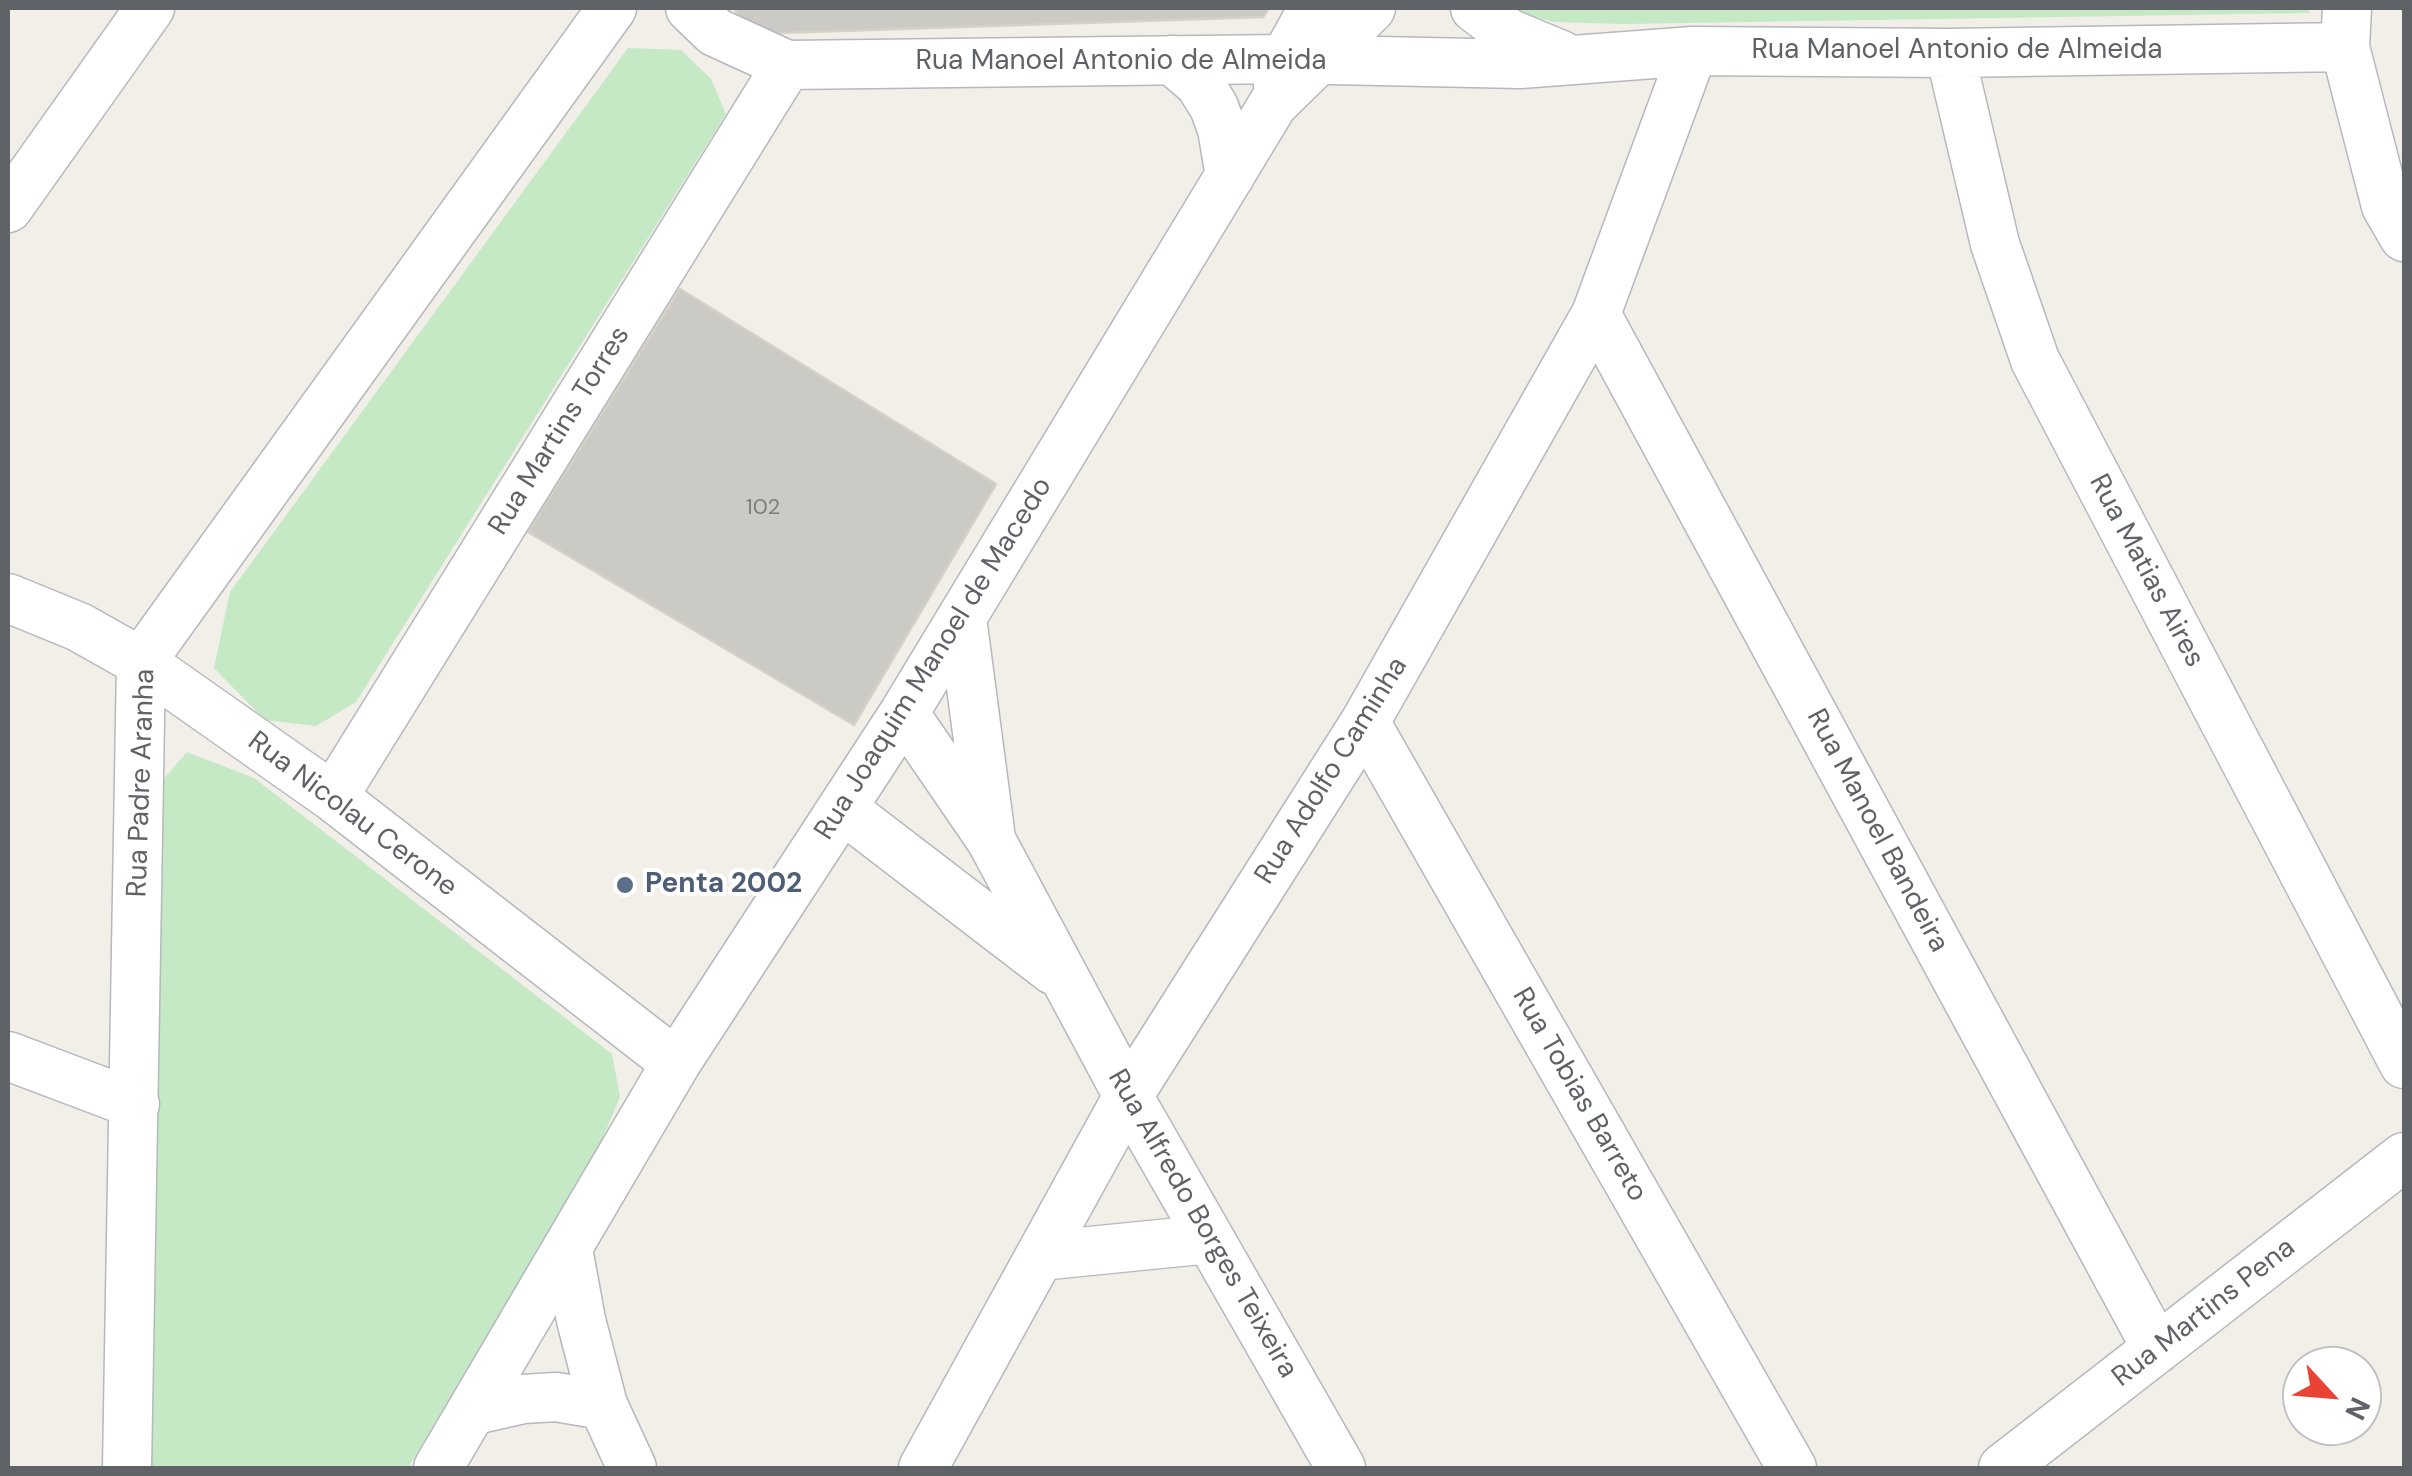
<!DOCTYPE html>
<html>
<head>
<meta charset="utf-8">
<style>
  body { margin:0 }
  #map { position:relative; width:2412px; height:1476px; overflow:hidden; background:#f1efe8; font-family:"DM Sans",sans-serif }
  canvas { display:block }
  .frame { position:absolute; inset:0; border:10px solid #5f6368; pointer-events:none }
  .north { position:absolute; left:2282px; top:1346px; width:100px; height:100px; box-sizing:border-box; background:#fff; border:2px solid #bfc1c3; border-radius:50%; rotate:116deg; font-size:28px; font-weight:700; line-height:40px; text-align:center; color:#5f6368 }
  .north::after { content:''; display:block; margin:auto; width:35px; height:45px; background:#ea4335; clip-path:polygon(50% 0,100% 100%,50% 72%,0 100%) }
</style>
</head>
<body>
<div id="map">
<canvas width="2412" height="1476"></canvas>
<div class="frame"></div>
<div class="north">N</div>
</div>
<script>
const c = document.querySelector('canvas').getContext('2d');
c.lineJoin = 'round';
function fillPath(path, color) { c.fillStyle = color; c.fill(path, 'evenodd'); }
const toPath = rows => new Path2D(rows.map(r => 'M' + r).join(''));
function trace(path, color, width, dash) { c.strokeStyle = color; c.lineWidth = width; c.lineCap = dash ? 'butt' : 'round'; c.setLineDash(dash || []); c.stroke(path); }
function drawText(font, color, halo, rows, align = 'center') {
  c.font = font + ' "DM Sans",sans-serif'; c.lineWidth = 8; c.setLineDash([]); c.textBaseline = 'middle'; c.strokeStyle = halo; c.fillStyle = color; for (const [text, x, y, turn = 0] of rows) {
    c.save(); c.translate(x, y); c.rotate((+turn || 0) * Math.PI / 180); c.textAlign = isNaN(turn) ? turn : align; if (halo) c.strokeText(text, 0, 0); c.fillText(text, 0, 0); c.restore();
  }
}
fillPath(toPath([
  [1500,8,2309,8,2309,13,1621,24,1555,22],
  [628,48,681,50,711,79,726,114,356,702,316,726,265,720,214,668,230,592],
  [187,752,254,778,612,1054,620,1097,596,1154,408,1468,145,1468,155,789]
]), '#c5e8c5');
const building = toPath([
  [734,8,1269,8,1263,17,749,34,734,8],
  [680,289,996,484,854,725,528,532,680,289]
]);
fillPath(building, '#cccac5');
trace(building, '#d6d1c6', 2.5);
const minor = toPath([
  [690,8,715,32,787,65,1285,59,1520,64,1693,51,1950,53,2345,47],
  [1475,8,1508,33,1561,55],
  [2347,8,2345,47,2386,206,2404,237],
  [1950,53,1995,244,2035,360,2404,1064],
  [1172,60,1199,83,1214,107,1222,129,1230,176],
  [1278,86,1285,59,1313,8],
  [8,208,150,8],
  [1596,314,2157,1349],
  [8,598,79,627,141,662,333,797,676,1063],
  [962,618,990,831],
  [904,713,991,840,1128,1096,1341,1468],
  [1365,722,1792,1468],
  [333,797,787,65],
  [843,809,1053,970],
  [8,1056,135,1104],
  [568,1249,581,1320,603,1405,632,1468],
  [1040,1256,1210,1239],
  [474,1410,523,1399,556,1397,603,1405],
  [127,1468,141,662,612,8],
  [438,1468,676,1063,904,713,1273,104,1371,8],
  [923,1468,1128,1096,1365,722,1596,314,1693,51],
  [2003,1468,2404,1157]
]);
trace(minor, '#b5b8bc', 51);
trace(minor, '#fff', 48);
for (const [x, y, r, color] of [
  [625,885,10,"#5c6f8a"]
]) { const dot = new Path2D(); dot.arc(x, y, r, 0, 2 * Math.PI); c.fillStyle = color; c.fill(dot); trace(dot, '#fff', 4); }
drawText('22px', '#7a7d7f', null, [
  ["102",763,508]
]);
drawText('28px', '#5f6368', '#fff', [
  ["Rua Manoel Antonio de Almeida",1957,51],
  ["Rua Manoel Antonio de Almeida",1121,62],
  ["Rua Martins Torres",560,431,-58],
  ["Rua Matias Aires",2146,571,62],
  ["Rua Joaquim Manoel de Macedo",934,659,-58],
  ["Rua Adolfo Caminha",1332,771,-58],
  ["Rua Padre Aranha",142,783,-88],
  ["Rua Nicolau Cerone",352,815,37],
  ["Rua Manoel Bandeira",1877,831,62],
  ["Rua Tobias Barreto",1579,1095,60],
  ["Rua Alfredo Borges Teixeira",1202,1224,60],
  ["Rua Martins Pena",2204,1313,-38]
]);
drawText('bold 28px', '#4e5e75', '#fff', [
  ["Penta 2002",645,885]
], 'left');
</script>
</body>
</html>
